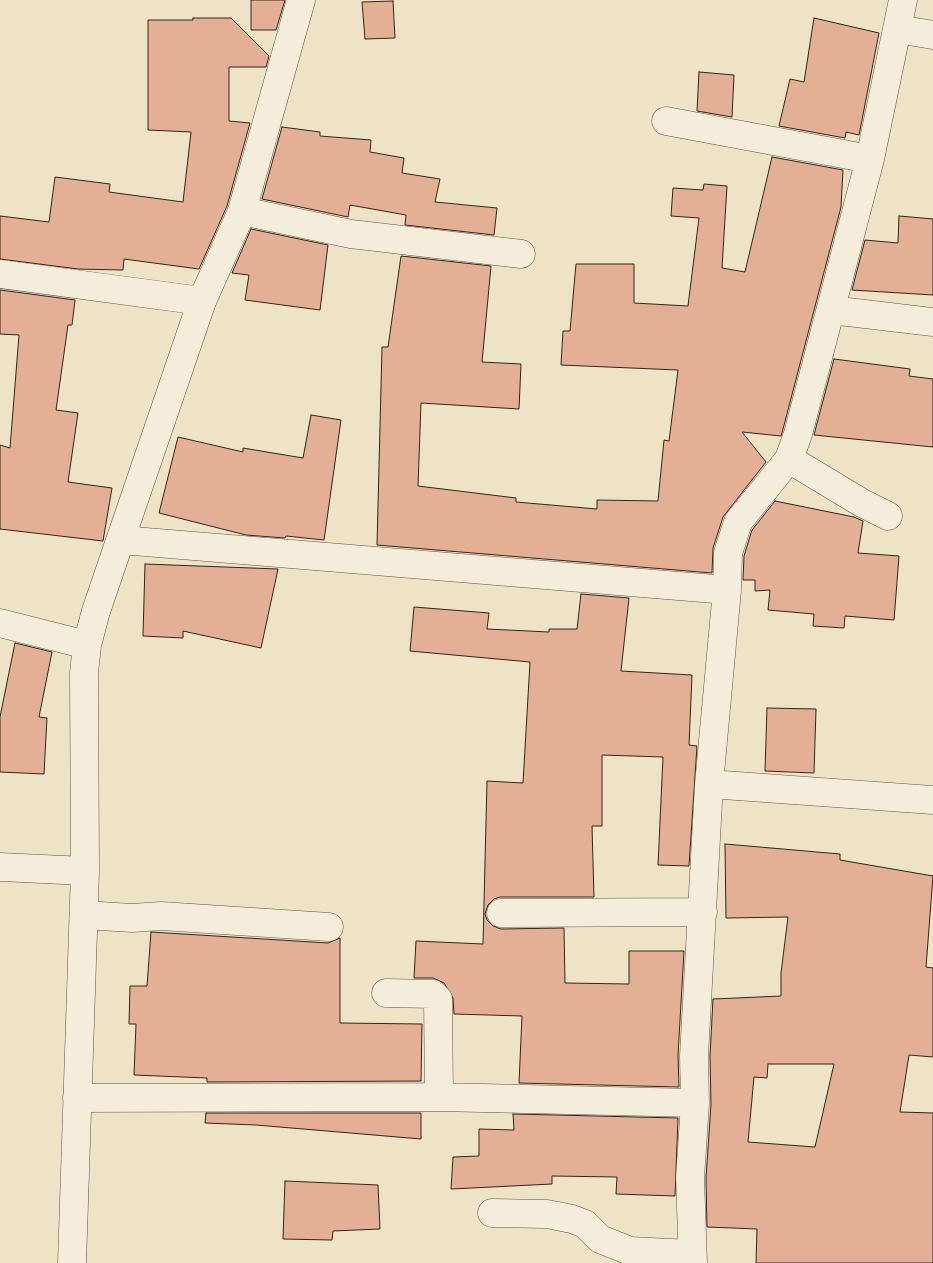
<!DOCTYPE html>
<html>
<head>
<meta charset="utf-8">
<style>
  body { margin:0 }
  canvas { display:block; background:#eee3c5 }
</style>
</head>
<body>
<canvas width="933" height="1263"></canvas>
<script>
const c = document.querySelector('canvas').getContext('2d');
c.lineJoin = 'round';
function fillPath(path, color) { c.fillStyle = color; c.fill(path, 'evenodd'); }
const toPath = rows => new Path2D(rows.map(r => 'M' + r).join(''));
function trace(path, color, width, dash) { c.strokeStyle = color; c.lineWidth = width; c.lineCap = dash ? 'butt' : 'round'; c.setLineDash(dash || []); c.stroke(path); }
const building = toPath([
  [251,0,285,0,276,30,251,30,251,0],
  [393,1,395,38,365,39,362,2,393,1],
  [193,18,231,18,269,56,266,67,229,67,229,121,250,123,227,206,199,269,124,259,123,270,78,269,0,259,0,216,49,222,55,177,110,184,109,192,183,202,191,132,148,130,148,20,193,20,193,18],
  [814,18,879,33,859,135,846,132,845,138,779,126,790,79,804,82,814,18],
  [699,72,734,75,732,117,697,111,699,72],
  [282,127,320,132,320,136,371,140,370,152,404,158,402,173,440,179,435,202,497,208,494,235,405,225,406,215,350,205,348,217,262,199,282,127],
  [772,157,843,170,841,207,783,429,781,436,742,432,766,462,723,517,713,548,712,573,377,545,382,347,388,347,401,256,491,266,482,362,521,364,519,409,421,403,418,486,516,498,516,502,597,509,597,500,658,501,664,440,669,441,678,370,561,365,563,331,570,331,576,264,634,264,634,303,688,306,699,218,671,216,673,188,703,190,704,184,727,186,722,268,745,272,772,157],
  [899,216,933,219,933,295,852,290,865,240,898,243,899,216],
  [251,229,328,245,320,310,245,300,249,275,232,273,251,229],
  [0,290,75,300,72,325,68,325,56,410,78,413,68,482,112,488,103,541,0,529,0,445,10,448,19,335,0,334,0,290],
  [834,359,910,369,909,376,933,379,933,447,814,435,834,359],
  [311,415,341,420,324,540,286,536,285,538,246,535,159,513,178,437,243,452,243,448,303,458,311,415],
  [775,501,854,517,863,521,858,553,899,556,894,620,845,616,844,628,813,626,814,614,768,610,770,590,755,591,755,580,743,580,744,556,752,530,775,501],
  [145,564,278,569,261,648,183,631,183,638,143,636,145,564],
  [581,594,629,598,621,671,692,675,689,745,697,746,689,866,658,865,663,757,602,755,602,826,592,826,594,897,500,897,494,899,488,905,485,914,487,920,493,926,501,929,564,928,565,983,629,984,629,951,684,951,678,1055,679,1087,519,1083,522,1016,454,1014,453,998,444,983,433,978,414,978,416,941,483,944,487,781,523,783,530,662,410,651,414,607,489,613,487,629,549,632,549,629,577,629,581,594],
  [15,643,52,652,39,717,47,718,44,774,0,772,0,717,15,643],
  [767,708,816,709,814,773,765,771,767,708],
  [725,844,840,854,840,860,933,876,926,967,933,968,933,1057,909,1055,900,1112,933,1113,933,1263,756,1263,757,1229,707,1227,706,1178,711,1104,710,1056,713,999,781,996,781,973,788,917,726,918,725,844],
  [768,1064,834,1064,815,1147,748,1142,754,1077,767,1078,768,1064],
  [151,932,328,943,340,938,340,1023,422,1024,421,1081,207,1082,207,1078,134,1075,136,1024,129,1024,130,986,147,986,151,932],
  [206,1113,421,1113,421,1139,256,1125,205,1123,206,1113],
  [513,1114,678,1118,675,1196,616,1194,617,1177,552,1176,552,1184,451,1189,453,1157,479,1156,479,1129,514,1130,513,1114],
  [285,1181,378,1185,380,1229,333,1231,332,1240,283,1239,285,1181]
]);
fillPath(building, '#e4b095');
trace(building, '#32241e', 1);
const minor = toPath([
  [897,29,933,35],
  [666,121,870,159],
  [242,211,351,234,521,254],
  [0,274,202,301],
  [831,310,933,322],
  [789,459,862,503,888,516],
  [121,540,727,590],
  [0,623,87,645],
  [709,784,933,800],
  [0,867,85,871],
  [501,913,703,912],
  [84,915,132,918,161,916,329,927],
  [386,993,433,994,438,999,439,1097],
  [77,1098,439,1097,695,1103],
  [492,1213,547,1214,572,1219,585,1224,600,1239,630,1251,691,1254],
  [72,1263,85,871,84,673,87,645,96,611,202,301,242,211,301,0],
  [693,1263,690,1178,695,1103,694,1056,709,784,727,590,728,553,738,522,789,459,798,434,870,159,903,0]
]);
trace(minor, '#615448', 29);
trace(minor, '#f4edd9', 28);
</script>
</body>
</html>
